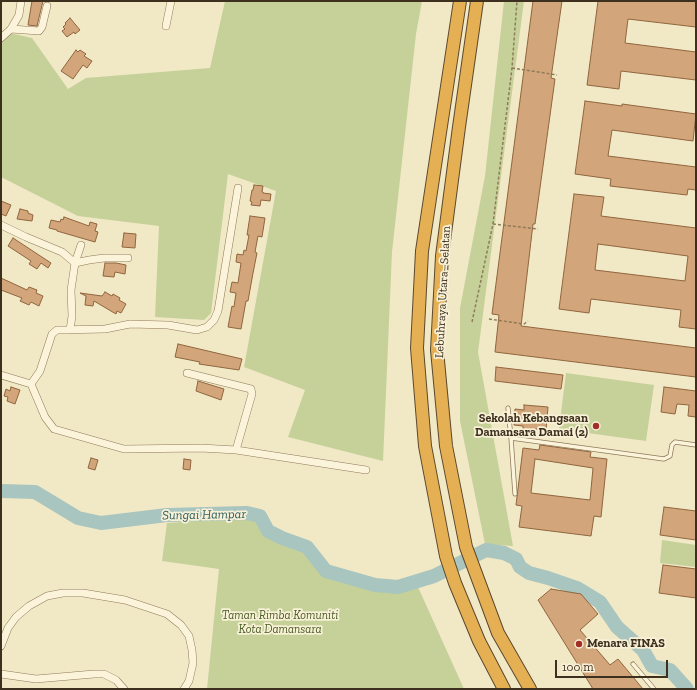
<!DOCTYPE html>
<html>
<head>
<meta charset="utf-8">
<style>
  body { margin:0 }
  #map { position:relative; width:697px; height:690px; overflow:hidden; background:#f1e8c6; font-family:"Zilla Slab",serif }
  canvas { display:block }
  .frame { position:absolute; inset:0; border:2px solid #3e301f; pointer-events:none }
  .scale { position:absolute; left:555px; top:660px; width:113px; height:18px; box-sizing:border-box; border:2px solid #3e301f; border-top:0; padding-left:5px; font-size:12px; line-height:14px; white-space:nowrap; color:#3e301f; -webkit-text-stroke:3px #f8f1d7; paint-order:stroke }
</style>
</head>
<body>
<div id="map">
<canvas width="697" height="690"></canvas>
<div class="frame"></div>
<div class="scale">100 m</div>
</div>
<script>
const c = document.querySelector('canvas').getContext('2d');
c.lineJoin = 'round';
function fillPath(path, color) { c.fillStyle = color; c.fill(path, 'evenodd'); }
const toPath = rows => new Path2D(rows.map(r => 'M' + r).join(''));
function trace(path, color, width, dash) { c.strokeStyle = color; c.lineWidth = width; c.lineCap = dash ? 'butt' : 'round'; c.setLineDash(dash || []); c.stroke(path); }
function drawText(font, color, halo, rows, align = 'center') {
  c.font = font + ' "Zilla Slab",serif'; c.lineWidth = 3.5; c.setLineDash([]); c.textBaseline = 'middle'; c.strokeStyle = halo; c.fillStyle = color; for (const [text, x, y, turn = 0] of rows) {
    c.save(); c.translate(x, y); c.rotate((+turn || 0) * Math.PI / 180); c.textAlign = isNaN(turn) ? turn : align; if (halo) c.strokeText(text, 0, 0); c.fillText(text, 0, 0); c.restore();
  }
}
fillPath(toPath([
  [225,1,422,1,416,34,392,252,383,461,288,437,305,390,244,367,276,191,228,174,211,313,204,320,155,317,159,226,78,216,1,177,1,31,32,38,68,89,86,78,210,68],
  [504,1,524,1,478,352,513,546,485,544,460,421,460,308,485,176],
  [566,373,654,385,646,441,559,429],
  [242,518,258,521,265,533,280,543,304,552,325,575,375,589,399,592,418,587,464,689,207,689,219,569,162,561,167,523],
  [662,540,696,545,696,567,660,563]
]), '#c6d199');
trace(toPath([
  [1,491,35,492,78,518,101,523,167,515,247,513,260,516,268,531,282,538,307,547,326,571,375,585,398,587,434,576,486,550,504,553,516,559,520,567,529,573,548,578,577,588,600,602,617,627,643,650,652,666,670,670,687,689]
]), '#a8c5bf', 14);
const building = toPath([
  [32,1,43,1,37,26,28,25,32,1],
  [533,1,562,1,551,78,555,79,535,224,533,224,521,326,696,348,696,377,495,352,499,315,492,314,533,1],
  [598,1,696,1,696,27,628,19,625,43,696,52,696,80,621,71,619,89,587,85,598,1],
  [70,18,80,30,75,34,74,32,67,37,62,31,65,29,63,27,66,24,65,23,70,18],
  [76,50,78,52,80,50,86,54,84,56,92,61,87,68,83,65,73,79,61,71,76,50],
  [585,101,622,106,622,104,696,114,693,141,612,130,608,156,696,167,696,190,688,189,687,195,610,186,611,179,575,174,585,101],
  [254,185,263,186,262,192,263,192,263,193,271,194,270,201,261,200,260,206,251,205,252,202,250,201,252,190,253,190,254,185],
  [574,194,604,197,601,216,696,228,696,329,679,327,681,310,591,299,589,313,559,309,574,194],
  [598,244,688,256,685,281,595,270,598,244],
  [1,201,11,205,6,216,1,214,1,201],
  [20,209,28,211,28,213,33,215,32,221,17,219,20,209],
  [250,216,265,218,262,237,258,236,255,252,257,253,253,273,248,301,246,301,241,329,228,327,232,306,234,307,236,293,230,292,232,282,238,283,241,263,236,262,237,254,243,255,244,250,246,251,249,235,247,235,250,216],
  [64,217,89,226,90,222,97,224,95,231,98,232,95,242,57,231,57,230,49,228,51,220,60,222,61,219,63,220,64,217],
  [124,233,136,234,135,248,122,247,124,233],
  [13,238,51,263,48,268,41,263,37,269,29,264,31,261,8,246,13,238],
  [105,263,116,263,126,265,125,274,115,272,114,277,103,276,105,263],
  [1,278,27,290,29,287,37,290,36,293,43,296,39,306,31,302,29,305,20,301,22,298,1,290,1,278],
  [105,292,112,296,113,294,120,298,119,300,126,304,121,313,117,311,116,314,94,301,93,306,85,305,86,296,80,293,102,296,105,292],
  [178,344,242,359,239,370,199,364,200,362,175,357,178,344],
  [496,367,563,375,561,389,495,381,496,367],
  [198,381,224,389,221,400,196,391,198,381],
  [11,387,20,390,15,404,7,401,8,397,4,396,6,389,10,391,11,387],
  [664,387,696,391,696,417,688,416,689,405,677,404,675,414,661,412,664,387],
  [524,405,548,407,546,430,535,429,535,434,523,433,523,426,514,425,515,409,524,410,524,405],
  [540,445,591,452,590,457,607,459,601,517,594,516,591,536,519,527,522,506,516,505,523,448,539,450,540,445],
  [535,459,593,468,590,500,531,493,535,459],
  [91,458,98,460,95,470,88,468,91,458],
  [184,459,191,460,190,470,183,469,184,459],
  [664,507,696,511,696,540,660,535,664,507],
  [663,565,696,569,696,598,659,593,663,565],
  [551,589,581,594,598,614,580,630,610,665,618,659,643,689,593,689,538,600,551,589]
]);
fillPath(building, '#d2a67a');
trace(building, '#8f653e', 1);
const service = toPath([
  [508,408,511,438,664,459,670,456,672,445,675,442,696,445],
  [511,438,515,494],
  [633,664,654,689]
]);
const minor = toPath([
  [166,26,171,1],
  [11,29,39,31,42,27,47,6],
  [1,38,11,29,19,15,21,1],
  [1,225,26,237,62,252,75,263,71,290,72,316,70,330],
  [81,245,75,263,89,260,104,258,128,258],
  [187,373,251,389,252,394,236,450],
  [1,375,31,384,40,371,52,334,57,330,105,329,130,324,168,325,197,330,207,327,214,320,218,311,238,188],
  [31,384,45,417,54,429,124,449,201,448,236,450,366,470],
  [1,646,8,628,16,617,29,606,47,596,63,593,83,593,125,600,167,614,181,625,189,636,192,650,193,663,189,681,184,689],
  [1,674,36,679,94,674,104,674,116,680,124,689]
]);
const motorway = toPath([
  [460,1,422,251,417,348,425,446,446,556,455,583,479,641,504,689],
  [477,1,459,127,442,256,437,350,446,446,466,547,498,633,530,689]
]);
trace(service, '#8f7a5a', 5);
trace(minor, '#8f7a5a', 8);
trace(motorway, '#5c482e', 14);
trace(toPath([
  [512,68,557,75],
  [493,224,538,229],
  [489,319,524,324,528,321],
  [472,322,493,224,512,68,517,1]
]), '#8f7a5a', 1.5, [3, 2]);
trace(service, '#fbf4db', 3.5);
trace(minor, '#fbf4db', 7);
trace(motorway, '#e5b053', 12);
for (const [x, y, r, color] of [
  [596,426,4,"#a22f26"],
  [579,644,4,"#a22f26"]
]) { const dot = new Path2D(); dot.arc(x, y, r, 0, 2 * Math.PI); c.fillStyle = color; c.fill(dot); trace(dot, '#f8f1d7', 1.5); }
drawText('12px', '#3e301f', '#f8f1d7', [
  ["Lebuhraya Utara–Selatan",443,292,-87]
]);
drawText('bold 12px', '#3e301f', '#f8f1d7', [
  ["Sekolah Kebangsaan",588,419],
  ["Damansara Damai (2)",588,433],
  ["Menara FINAS",587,644,"left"]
], 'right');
drawText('italic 12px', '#495c24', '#f8f1d7', [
  ["Taman Rimba Komuniti",280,616],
  ["Kota Damansara",280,630]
]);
drawText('italic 13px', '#2d5e5e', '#f8f1d7', [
  ["Sungai Hampar",204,515,-1]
]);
</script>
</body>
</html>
